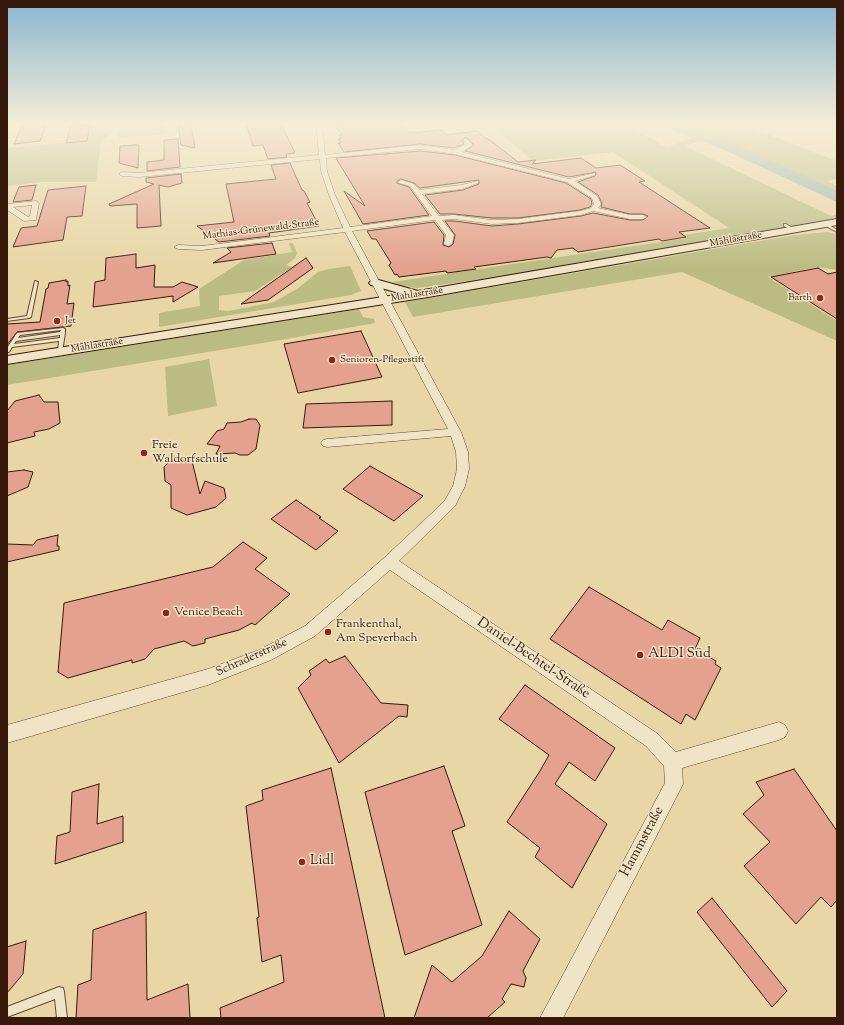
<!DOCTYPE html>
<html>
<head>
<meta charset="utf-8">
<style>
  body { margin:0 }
  #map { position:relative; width:844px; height:1025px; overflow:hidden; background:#e9d6a7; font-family:"Sorts Mill Goudy",serif }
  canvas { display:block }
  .frame { position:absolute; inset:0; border:8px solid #36190b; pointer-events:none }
</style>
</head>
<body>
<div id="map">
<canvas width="844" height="1025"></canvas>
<div class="frame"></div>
</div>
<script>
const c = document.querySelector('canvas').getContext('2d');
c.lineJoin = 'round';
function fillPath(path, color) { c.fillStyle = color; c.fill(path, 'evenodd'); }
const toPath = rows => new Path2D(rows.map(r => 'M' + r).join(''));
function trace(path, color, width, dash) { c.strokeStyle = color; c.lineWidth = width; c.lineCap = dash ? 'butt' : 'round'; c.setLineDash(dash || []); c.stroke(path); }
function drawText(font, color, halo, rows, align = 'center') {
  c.font = font + ' "Sorts Mill Goudy",serif'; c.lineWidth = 3; c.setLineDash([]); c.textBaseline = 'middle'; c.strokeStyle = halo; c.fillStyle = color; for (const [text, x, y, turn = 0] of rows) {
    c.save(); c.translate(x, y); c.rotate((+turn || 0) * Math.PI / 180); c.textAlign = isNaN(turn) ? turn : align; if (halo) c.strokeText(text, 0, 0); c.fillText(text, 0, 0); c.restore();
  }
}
fillPath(toPath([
  [90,124,113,124,112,134,101,140,96,182,43,182,7,186,7,148,87,141],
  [145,124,164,124,165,134,118,138,120,126],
  [537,124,741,124,837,161,837,179,827,181,837,186,837,199,706,139,685,146,831,216,837,215,837,219,529,273,417,288,401,286,392,282,687,238,684,235,729,228,613,152,533,161,493,127],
  [660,124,692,138,667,147,659,145,660,144,659,142,631,129],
  [827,232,837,234,837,270,817,267,768,277,837,321,837,341,682,272,413,317,405,302,795,235],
  [289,243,293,243,297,253,295,258,286,265,292,267,255,291,219,296,219,310,228,311,274,302,297,289,318,272,328,269,350,266,361,291,351,295,159,327,159,313,200,306,199,289,244,260,292,252],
  [359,309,363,317,374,319,375,323,275,341,7,385,7,365],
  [209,359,217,406,168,416,165,367]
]), '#bbbc84');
fillPath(toPath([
  [664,124,681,124,732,143,837,191,837,202,722,149,666,127,664,124]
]), '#99b7af');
const building = toPath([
  [23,124,46,124,40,141,14,144,23,124],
  [178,124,191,124,195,148,181,145,178,124],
  [246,124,281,124,295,153,286,154,287,157,268,159,263,145,253,146,246,124],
  [334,124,401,124,410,133,442,130,446,135,477,131,485,138,490,140,518,162,536,160,532,164,581,158,596,168,620,165,645,181,639,182,710,228,679,232,686,237,662,241,659,239,578,252,573,248,557,250,551,258,547,257,474,267,476,269,447,273,446,271,399,277,397,274,395,275,389,265,391,263,376,239,372,239,367,231,434,222,444,235,443,245,449,247,453,244,455,235,445,221,454,221,492,226,518,224,581,216,593,213,630,220,643,220,648,216,643,214,630,214,601,207,602,203,598,195,578,182,595,176,596,172,569,177,465,151,474,145,466,137,462,140,464,144,454,148,420,144,344,152,338,143,341,143,338,139,341,139,339,135,342,135,334,124],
  [90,125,87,141,66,143,71,126,90,125],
  [178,139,180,167,147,171,147,162,164,160,164,140,178,139],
  [134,145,139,145,138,168,119,163,120,146,134,145],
  [420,151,455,155,566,183,591,199,592,204,590,207,580,210,518,218,492,218,454,214,440,214,425,195,463,190,479,184,479,180,420,188,414,183,401,179,397,181,397,183,409,187,429,215,363,224,344,191,365,206,336,158,420,151],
  [290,163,302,190,304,191,310,202,307,203,319,226,269,233,270,236,219,242,197,226,234,222,226,184,276,179,271,165,290,163],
  [181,174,182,183,168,187,159,185,161,226,137,228,137,204,110,206,109,204,154,184,146,182,146,178,181,174],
  [36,185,32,200,13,202,19,187,36,185],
  [86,186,82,216,67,217,63,240,13,247,21,228,37,226,48,190,86,186],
  [272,243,276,254,213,263,231,252,227,248,272,243],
  [136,254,136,268,155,265,154,287,173,287,182,282,198,287,173,302,173,296,93,307,95,282,105,280,106,258,136,254],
  [306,258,313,268,268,300,241,304,306,258],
  [818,268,828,274,837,272,837,319,771,277,818,268],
  [66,280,66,282,68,281,68,286,70,285,67,304,74,303,71,326,17,332,7,345,7,324,40,322,46,289,48,288,49,283,66,280],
  [361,331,382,377,298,393,284,344,361,331],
  [39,395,44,402,58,402,60,423,49,429,34,432,35,436,7,443,7,411,15,401,39,395],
  [392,401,392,425,303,428,306,404,392,401],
  [249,419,256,419,260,425,256,449,248,455,240,455,235,453,216,454,220,446,207,444,217,431,224,429,227,423,241,422,249,419],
  [185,457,192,461,200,494,205,481,224,488,226,498,216,507,187,515,171,508,171,485,165,481,164,467,172,459,185,457],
  [370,466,423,496,394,521,343,489,370,466],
  [24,470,33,472,28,487,7,496,7,472,24,470],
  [296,500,321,517,319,518,338,531,316,550,271,519,296,500],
  [58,535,57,546,59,546,59,550,7,562,7,544,33,545,37,540,58,535],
  [243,542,267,558,255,569,290,594,255,625,252,623,239,630,205,639,205,643,193,646,184,641,154,649,145,659,132,663,132,660,68,678,58,672,64,603,213,567,243,542],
  [589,587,662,630,668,620,700,638,695,649,716,661,715,664,721,668,695,720,686,714,681,724,550,639,589,587],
  [345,656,381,703,408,705,407,717,399,716,339,763,298,688,311,675,309,671,326,659,329,663,345,656],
  [525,685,615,748,595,781,569,762,555,784,607,824,572,888,535,857,540,848,507,822,540,771,549,755,499,719,525,685],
  [444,766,465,826,452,831,482,925,405,955,365,792,444,766],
  [331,768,385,1018,221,1018,220,1008,284,982,281,955,262,962,257,918,259,917,246,806,263,800,262,790,331,768],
  [794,769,837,831,837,900,831,907,821,897,796,924,744,866,770,842,743,814,764,795,756,782,794,769],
  [99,784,97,824,123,816,123,842,55,864,57,836,70,832,72,792,99,784],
  [712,898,787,991,772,1007,697,912,712,898],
  [509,911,540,939,523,971,526,978,524,987,511,984,502,999,505,1002,487,1018,414,1018,432,965,452,982,482,956,509,911],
  [146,912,147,1000,188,984,190,1018,76,1018,78,985,91,980,93,930,146,912],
  [26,941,23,974,7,993,7,947,26,941]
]);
fillPath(building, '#e3a18e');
trace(building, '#36190b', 1);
const lane = toPath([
  [824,223,826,223,837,230,837,232,824,225,824,223],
  [784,224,786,224,796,230,793,231,784,226,784,224],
  [35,281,38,282,31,317,29,318,7,321,7,319,27,316,35,281],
  [63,328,65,329,65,333,62,352,58,352,58,351,59,341,12,347,9,352,7,352,7,348,17,333,63,328],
  [61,330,60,332,18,338,20,335,61,330],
  [60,335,60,338,14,344,16,341,60,335],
  [59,987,63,988,64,992,67,1018,57,1018,55,999,7,1017,7,1007,59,987]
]);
const street = toPath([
  [316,124,322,124,325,155,420,145,454,150,467,144,463,140,466,138,473,145,461,152,569,179,595,173,595,175,575,181,597,196,601,204,598,208,630,215,643,215,647,217,643,219,630,219,593,211,581,215,518,223,492,224,454,219,442,220,454,235,452,244,448,246,444,244,446,235,435,220,352,231,461,432,468,452,469,469,465,486,455,506,399,561,658,734,676,752,779,722,785,725,788,731,785,737,779,740,682,768,683,784,680,790,563,1018,540,1018,665,783,664,766,646,746,390,570,315,636,271,660,208,685,7,743,7,725,208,669,259,650,305,626,384,558,432,513,445,500,453,486,457,469,456,452,451,436,327,447,323,446,321,443,323,440,327,439,448,429,345,232,202,250,178,249,174,247,178,245,202,246,343,228,329,195,321,171,320,159,139,177,122,176,119,174,122,172,139,173,319,155,316,124],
  [420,149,455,154,567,182,592,198,594,204,591,208,580,211,518,219,492,220,454,215,439,216,422,194,462,189,478,183,478,181,461,185,419,190,414,184,401,180,398,182,399,183,410,186,432,216,350,227,335,195,327,171,326,158,420,149],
  [36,201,39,203,36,220,24,221,7,210,7,204,36,201],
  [32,205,30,216,28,217,13,207,32,205]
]);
const secondary = toPath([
  [837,219,837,225,428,297,7,364,7,356,402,294,371,285,369,283,371,281,375,279,418,291,837,219]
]);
trace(lane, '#634832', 2);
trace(street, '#634832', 1);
trace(secondary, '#36190b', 2);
fillPath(lane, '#f1e4c6');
fillPath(street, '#f1e4c6');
fillPath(secondary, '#f1e4c6');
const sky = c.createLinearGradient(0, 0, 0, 268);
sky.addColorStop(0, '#88b5d1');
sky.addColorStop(0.46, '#f5edd7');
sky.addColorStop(1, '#f5edd700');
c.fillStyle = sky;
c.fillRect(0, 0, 844, 268);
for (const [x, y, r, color] of [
  [820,298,4,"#8f2418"],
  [57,321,4,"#8f2418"],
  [332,360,4,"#8f2418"],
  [144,453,4,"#8f2418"],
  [166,613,4,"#8f2418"],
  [328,632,4,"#8f2418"],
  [640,655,4,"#8f2418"],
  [302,862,4,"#8f2418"]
]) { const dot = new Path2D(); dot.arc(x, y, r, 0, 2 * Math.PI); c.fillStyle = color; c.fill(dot); trace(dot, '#f1e4c6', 1.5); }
drawText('10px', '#36190b', '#f1e4c6', [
  ["Mathias-Grünewald-Straße",261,230,-7],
  ["Mahlastraße",736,240,-10],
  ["Mahlastraße",417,295,-9],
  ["Mahlastraße",97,346,-9]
]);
drawText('10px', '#36190b', '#f1e4c6', [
  ["Barth",812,298,"right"],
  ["Jet",65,321],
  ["Senioren-Pflegestift",340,360]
], 'left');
drawText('12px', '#36190b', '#f1e4c6', [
  ["Freie",152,446],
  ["Waldorfschule",152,460],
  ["Venice Beach",174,613],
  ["Frankenthal,",336,625],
  ["Am Speyerbach",336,639]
], 'left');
drawText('12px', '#36190b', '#f1e4c6', [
  ["Schraderstraße",252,658,-24]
]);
drawText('14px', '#36190b', '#f1e4c6', [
  ["ALDI Süd",648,655],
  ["Lidl",310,862]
], 'left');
drawText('14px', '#36190b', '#f1e4c6', [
  ["Daniel-Bechtel-Straße",533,659,34],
  ["Hammstraße",643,842,-62]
]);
</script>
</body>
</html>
